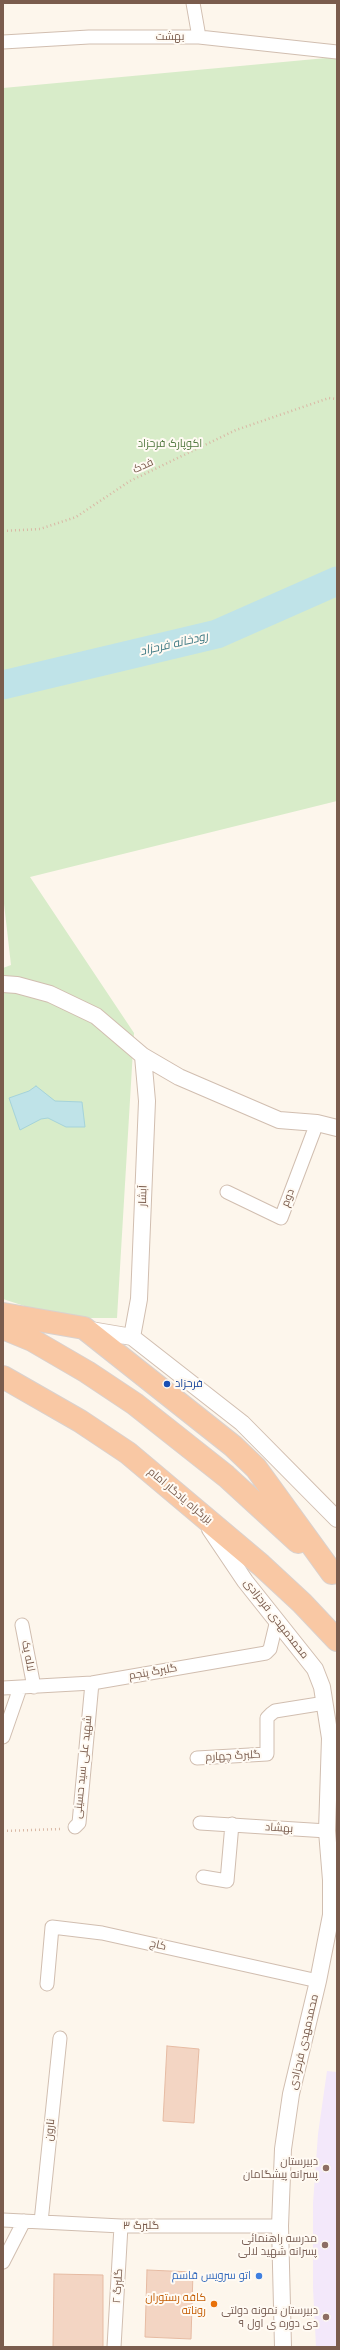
<!DOCTYPE html>
<html>
<head>
<meta charset="utf-8">
<style>
  body { margin:0 }
  #map { position:relative; width:340px; height:2350px; overflow:hidden; background:#fdf6ec; font-family:"PT Sans",sans-serif }
  canvas { display:block }
  .frame { position:absolute; inset:0; border:4px solid #7a5c4d; pointer-events:none }
</style>
</head>
<body>
<div id="map">
<canvas width="340" height="2350"></canvas>
<div class="frame"></div>
</div>
<script>
const c = document.querySelector('canvas').getContext('2d');
c.lineJoin = 'round';
function fillPath(path, color) { c.fillStyle = color; c.fill(path, 'evenodd'); }
const toPath = rows => new Path2D(rows.map(r => 'M' + r).join(''));
function trace(path, color, width, dash) { c.strokeStyle = color; c.lineWidth = width; c.lineCap = dash ? 'butt' : 'round'; c.setLineDash(dash || []); c.stroke(path); }
function drawText(font, color, halo, rows, align = 'center') {
  c.font = font + ' "PT Sans",Cairo,sans-serif'; c.lineWidth = 4; c.setLineDash([]); c.textBaseline = 'middle'; c.strokeStyle = halo; c.fillStyle = color; for (const [text, x, y, turn = 0] of rows) {
    c.save(); c.translate(x, y); c.rotate((+turn || 0) * Math.PI / 180); c.textAlign = isNaN(turn) ? turn : align; if (halo) c.strokeText(text, 0, 0); c.fillText(text, 0, 0); c.restore();
  }
}
fillPath(toPath([
  [327,2071,337,2072,337,2347,316,2347,313,2288,313,2203,318,2134]
]), '#f3e8fa');
fillPath(toPath([
  [337,57,337,801,30,877,134,1033,117,1318,61,1318,3,1299,3,968,11,965,3,895,3,88]
]), '#d8ecc9');
const water = toPath([
  [36,1086,55,1101,82,1102,85,1127,66,1127,48,1118,41,1119,20,1130,9,1098,29,1091,36,1086]
]);
fillPath(water, '#bfe3e8');
trace(water, '#a5d3da', 1);
trace(toPath([
  [3,685,217,634,337,581]
]), '#bfe3e8', 29);
const building = toPath([
  [167,2046,199,2049,194,2123,163,2121,167,2046],
  [147,2270,193,2272,191,2339,145,2337,147,2270],
  [54,2274,103,2275,103,2347,53,2347,54,2274]
]);
fillPath(building, '#f3d5c3');
trace(building, '#e6bba3', 1);
const minor = toPath([
  [193,3,199,37],
  [3,42,89,37,199,37,337,52],
  [227,1192,281,1218,317,1123],
  [22,1625,34,1687],
  [3,1688,92,1683,266,1653,270,1649,277,1620],
  [3,1737,20,1688],
  [197,1758,267,1754,267,1718,271,1714,275,1711,325,1703],
  [200,1823,327,1831],
  [75,1827,79,1823,92,1683],
  [203,1877,227,1881,232,1824],
  [47,1984,52,1927,102,1933,318,1981],
  [3,2220,121,2226,280,2226],
  [41,2222,60,2038],
  [3,2262,24,2221],
  [114,2347,121,2226]
]);
const tertiary = toPath([
  [3,984,17,985,50,994,96,1016,143,1056,179,1077,279,1120,317,1123,337,1128],
  [85,1329,132,1337,242,1423,337,1519],
  [132,1337,139,1299,147,1101,143,1056],
  [210,1529,245,1581,315,1669,322,1687,330,1738,327,1831,331,1880,331,1915,318,1981,291,2094,283,2149,280,2226,283,2347]
]);
const trunk = toPath([
  [3,1314,84,1328,233,1446,256,1468,332,1573],
  [3,1328,32,1340,87,1372,135,1404,226,1476,298,1542],
  [3,1377,80,1421,128,1453,261,1565,302,1603,337,1640]
]);
trace(minor, '#d1beb0', 15);
trace(tertiary, '#d1beb0', 18);
trace(trunk, '#dad1cd', 24);
trace(toPath([
  [3,531,40,529,76,517,130,481,236,430,329,398,337,399],
  [3,1831,61,1829]
]), '#d9b8a5', 2.5, [1, 3]);
trace(minor, '#fff', 13);
trace(tertiary, '#fff', 16);
trace(trunk, '#f9c8a4', 22);
for (const [x, y, r, color] of [
  [167,1384,4,"#1a4fb4"],
  [326,2168,4,"#8d6e63"],
  [325,2245,4,"#8d6e63"],
  [259,2276,4,"#3f7fe0"],
  [214,2304,4,"#e8710a"],
  [326,2317,4,"#8d6e63"]
]) { const dot = new Path2D(); dot.arc(x, y, r, 0, 2 * Math.PI); c.fillStyle = color; c.fill(dot); trace(dot, '#fffaf3', 1.5); }
drawText('11px', '#7a5c4d', '#fffaf3', [
  ["بهشت",170,37],
  ["فدک",143,466,-25],
  ["آبشار",143,1196,-88],
  ["دوم",288,1198,-69],
  ["بزرگراه یادگار امام",180,1496,40],
  ["محمدمهدی فرحزادی",276,1619,52],
  ["لاله یک",28,1656,79],
  ["گلبرگ پنجم",153,1672,-10],
  ["گلبرگ چهارم",233,1756,-3],
  ["شهید علی سید حسینی",83,1767,-84],
  ["بهشاد",279,1828,4],
  ["کاج",158,1945,13],
  ["محمدمهدی فرحزادی",304,2042,-77],
  ["نارون",50,2130,-84],
  ["گلبرگ ۳",141,2226],
  ["گلبرگ ۲",118,2286,-86]
]);
drawText('11px', '#537a41', '#fffaf3', [
  ["اکوپارک فرحزاد",170,444]
]);
drawText('11px', '#164399', '#fffaf3', [
  ["فرحزاد",175,1384]
], 'left');
drawText('11px', '#785e54', '#fffaf3', [
  ["دبیرستان",318,2162],
  ["پسرانه پیشگامان",318,2175],
  ["مدرسه راهنمائی",317,2239],
  ["پسرانه شهید لالی",317,2252],
  ["دبیرستان نمونه دولتی",318,2311],
  ["۹ دی دوره ی اول",318,2324]
], 'right');
drawText('11px', '#366cbe', '#fffaf3', [
  ["اتو سرویس قاسم",251,2276]
], 'right');
drawText('11px', '#c56008', '#fffaf3', [
  ["کافه رستوران",206,2298],
  ["روناته",206,2311]
], 'right');
drawText('italic 12px', '#437c86', '#fffaf3', [
  ["رودخانه فرحزاد",174,644,-13]
]);
</script>
</body>
</html>
